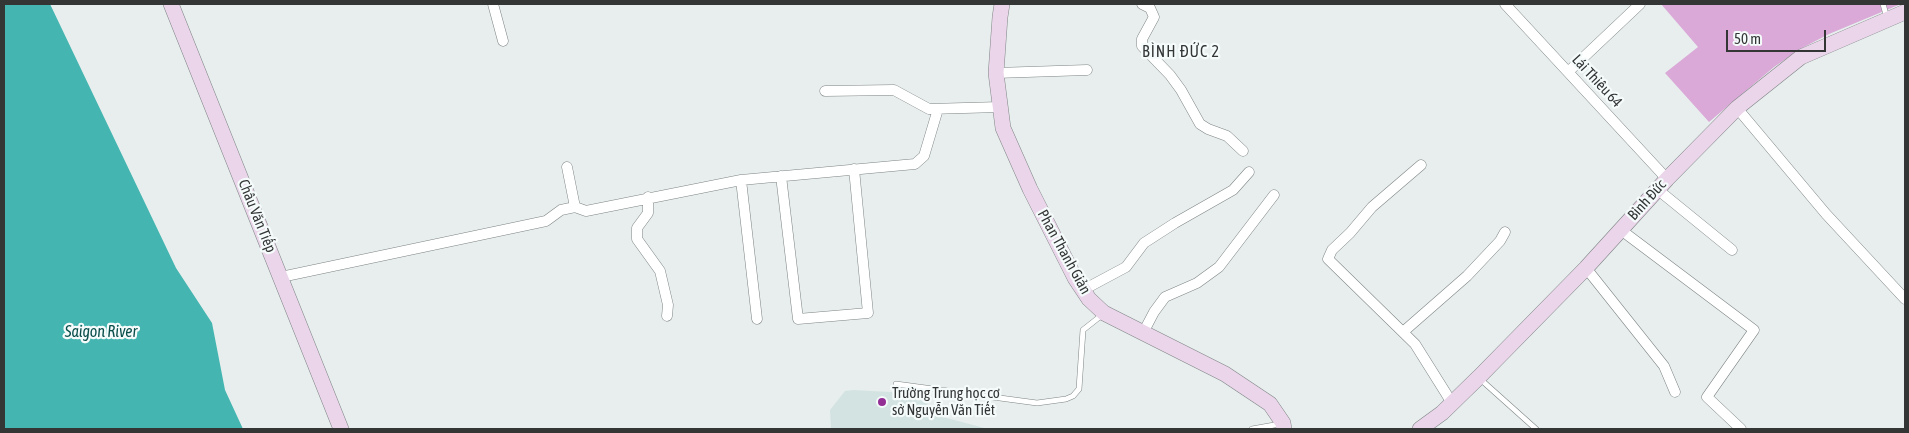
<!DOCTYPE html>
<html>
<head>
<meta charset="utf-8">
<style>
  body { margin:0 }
  #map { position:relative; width:1909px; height:433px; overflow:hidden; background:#e7eeed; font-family:"Asap Condensed",sans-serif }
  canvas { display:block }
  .frame { position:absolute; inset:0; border:5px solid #343636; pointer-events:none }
  .scale { position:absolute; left:1726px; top:30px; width:100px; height:22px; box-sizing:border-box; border:2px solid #343636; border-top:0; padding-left:6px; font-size:15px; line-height:18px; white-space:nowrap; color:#343636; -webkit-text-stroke:4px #f5fbfb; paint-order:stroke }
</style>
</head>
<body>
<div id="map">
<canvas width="1909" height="433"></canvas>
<div class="frame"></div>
<div class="scale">50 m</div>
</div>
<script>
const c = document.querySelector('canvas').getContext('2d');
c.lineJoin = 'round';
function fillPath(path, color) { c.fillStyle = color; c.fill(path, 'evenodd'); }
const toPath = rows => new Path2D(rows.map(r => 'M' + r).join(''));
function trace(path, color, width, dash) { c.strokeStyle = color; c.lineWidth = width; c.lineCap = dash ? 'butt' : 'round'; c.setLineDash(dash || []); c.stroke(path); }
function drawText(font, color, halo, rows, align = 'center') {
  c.font = font + ' "Asap Condensed",sans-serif'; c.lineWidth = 4.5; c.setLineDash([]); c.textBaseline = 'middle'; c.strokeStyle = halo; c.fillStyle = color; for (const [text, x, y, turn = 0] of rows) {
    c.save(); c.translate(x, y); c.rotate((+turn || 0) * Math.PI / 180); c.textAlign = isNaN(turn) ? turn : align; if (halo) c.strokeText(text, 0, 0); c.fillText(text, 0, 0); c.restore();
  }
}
fillPath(toPath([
  [853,390,927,394,928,413,988,429,831,429,830,410,845,391]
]), '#d3e3e1');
fillPath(toPath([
  [1661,4,1901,4,1829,34,1802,48,1774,67,1709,122,1665,73,1698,47]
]), '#daa9d8');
fillPath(toPath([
  [4,4,50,4,176,268,212,323,225,390,243,429,4,429]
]), '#44b5b0');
const lane = toPath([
  [1883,4,1887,18],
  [1479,378,1536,429],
  [896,384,1037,403,1066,399,1073,396,1079,389,1083,330,1102,315],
  [1252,429,1280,424]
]);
const street = toPath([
  [493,4,503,41],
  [1142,4,1150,8,1154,17,1142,39,1142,46,1170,75,1181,90,1200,124,1208,129,1227,136,1243,151],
  [1505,4,1667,179],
  [1568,72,1640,4],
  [996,73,1087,70],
  [825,91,894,90,929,109,1000,107],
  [1737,108,1826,214,1905,299],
  [1421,165,1372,207,1350,233,1332,250,1328,259,1415,344,1452,403],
  [567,167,575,207,586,211,741,180,915,164,924,156,938,109],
  [781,176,798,319,868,313,854,169],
  [741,180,757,319],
  [1657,189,1732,250],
  [648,197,648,213,637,228,637,239,660,271,668,305,667,316],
  [1621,230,1754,330,1707,397,1741,429],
  [1586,268,1664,366,1675,392],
  [281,277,546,221,561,210,575,207],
  [1083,290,1126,267,1144,243,1175,223,1233,190,1249,172],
  [1403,332,1467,276,1500,241,1505,232],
  [1143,333,1154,312,1165,297,1197,283,1219,267,1274,195]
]);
const secondary = toPath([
  [171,4,341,429],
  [1002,4,1000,17,996,73,1003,128,1030,189,1075,278,1089,299,1104,313,1225,374,1270,404,1283,423,1284,429],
  [1420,429,1442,413,1479,377,1586,268,1667,179,1737,108,1801,57,1905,12]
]);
trace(lane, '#7e8484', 6);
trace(street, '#7e8484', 11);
trace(secondary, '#7e8484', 16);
trace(lane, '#fff', 5);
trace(street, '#fff', 10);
trace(secondary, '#ebd5ea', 15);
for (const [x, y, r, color] of [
  [882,402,5,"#932e94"]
]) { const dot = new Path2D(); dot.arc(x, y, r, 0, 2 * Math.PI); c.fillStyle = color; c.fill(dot); trace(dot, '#f5fbfb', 2); }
drawText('15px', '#343636', '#f5fbfb', [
  ["Lái Thiêu 64",1597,81,47],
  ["Bình Đức",1647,200,-48],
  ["Châu Văn Tiếp",257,216,68],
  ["Phan Thanh Giản",1064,252,61]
]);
drawText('15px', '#343636', '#f5fbfb', [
  ["Trường Trung học cơ",892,393],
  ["sở Nguyễn Văn Tiết",892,410]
], 'left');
c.letterSpacing = '1px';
drawText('16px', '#343636', '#f5fbfb', [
  ["BÌNH ĐỨC 2",1181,52]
]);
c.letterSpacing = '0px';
drawText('italic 16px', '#094e4b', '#f5fbfb', [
  ["Saigon River",101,332]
]);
</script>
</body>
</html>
